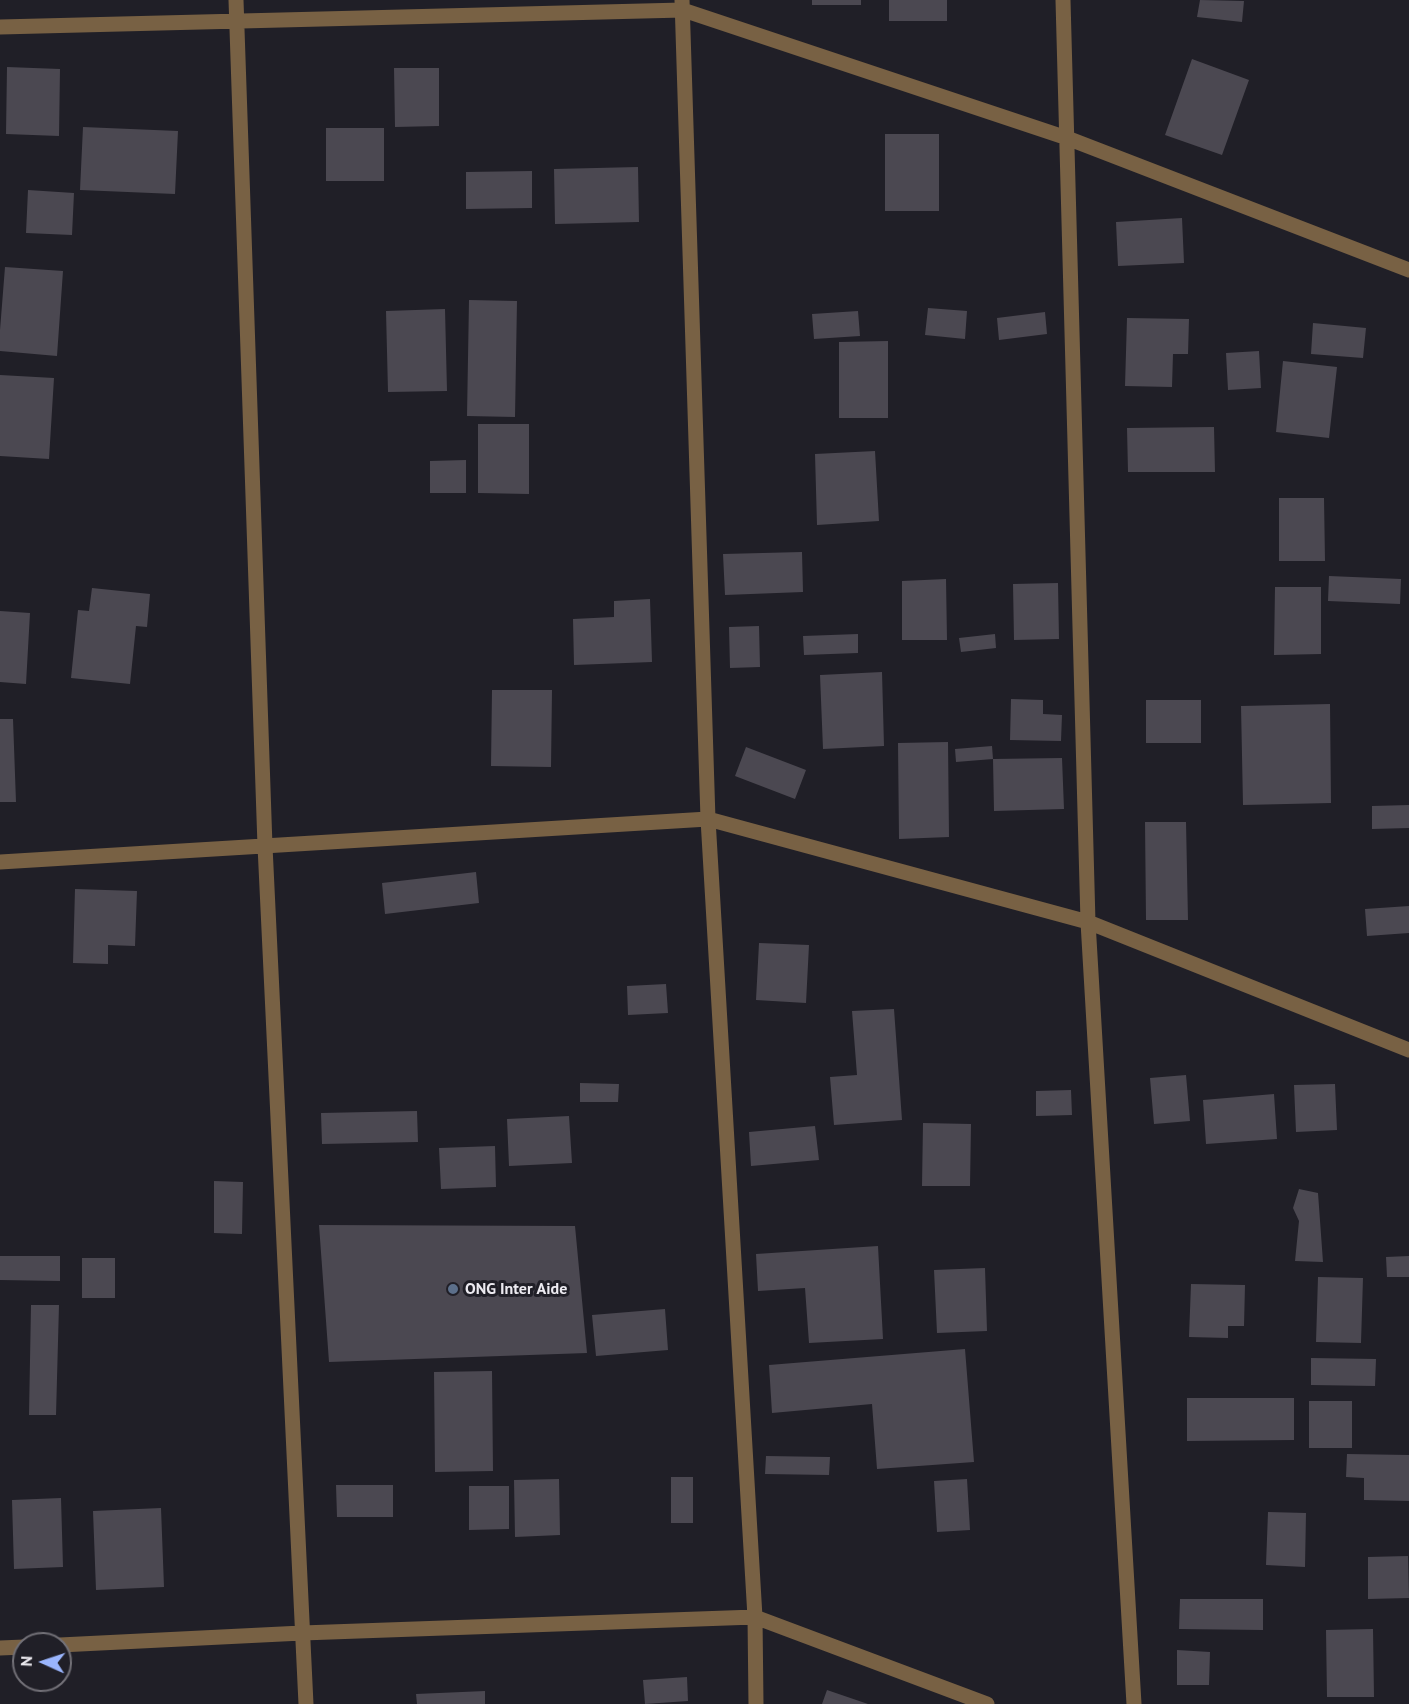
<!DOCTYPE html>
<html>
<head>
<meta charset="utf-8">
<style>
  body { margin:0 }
  #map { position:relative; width:1409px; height:1704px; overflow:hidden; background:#201f27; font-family:"PT Sans",sans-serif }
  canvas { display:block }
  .north { position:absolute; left:12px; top:1632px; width:60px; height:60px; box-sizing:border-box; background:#201f27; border:2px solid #727077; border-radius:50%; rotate:273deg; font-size:16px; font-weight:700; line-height:24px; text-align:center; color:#eceaf0 }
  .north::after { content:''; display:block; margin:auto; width:21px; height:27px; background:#9ab5fd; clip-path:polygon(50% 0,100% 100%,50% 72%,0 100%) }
</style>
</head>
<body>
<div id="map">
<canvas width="1409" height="1704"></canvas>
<div class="north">N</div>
</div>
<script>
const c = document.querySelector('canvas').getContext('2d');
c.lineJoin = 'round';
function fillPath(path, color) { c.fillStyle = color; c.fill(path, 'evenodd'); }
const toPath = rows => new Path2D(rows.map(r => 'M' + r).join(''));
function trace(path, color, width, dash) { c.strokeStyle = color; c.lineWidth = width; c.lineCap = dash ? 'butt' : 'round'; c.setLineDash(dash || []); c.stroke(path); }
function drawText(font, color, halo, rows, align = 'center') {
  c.font = font + ' "PT Sans",sans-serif'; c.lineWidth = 6; c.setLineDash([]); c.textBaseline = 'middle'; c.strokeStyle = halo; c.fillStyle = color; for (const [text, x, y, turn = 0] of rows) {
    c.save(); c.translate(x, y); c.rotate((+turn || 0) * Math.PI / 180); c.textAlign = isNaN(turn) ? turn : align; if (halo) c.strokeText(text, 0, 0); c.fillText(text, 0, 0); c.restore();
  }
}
fillPath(toPath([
  [812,0,861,0,861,5,812,5],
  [889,0,947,0,947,21,889,21],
  [1200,0,1244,1,1242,22,1197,17],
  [1192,59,1249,80,1222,155,1165,135],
  [7,67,60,69,59,136,6,134],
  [394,68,439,68,439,126,395,127],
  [83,127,178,131,175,194,80,190],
  [326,128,384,128,384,181,326,181],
  [885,134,939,134,939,211,885,211],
  [638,167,639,222,555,224,554,169],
  [532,171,532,208,466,209,466,172],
  [28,190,74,193,72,235,26,233],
  [1182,218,1184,263,1118,266,1116,222],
  [5,267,63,271,57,356,0,351,0,330],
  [469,300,517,301,515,417,467,416],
  [928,308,967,311,965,339,925,335],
  [445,309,447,391,388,392,386,311],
  [858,311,860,336,814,339,812,314],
  [1045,312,1047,334,999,340,997,318],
  [1127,318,1189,319,1188,354,1173,354,1172,387,1125,386],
  [1313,323,1366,328,1363,358,1311,354],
  [888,341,888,418,839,418,839,342],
  [1259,351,1261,388,1228,390,1226,353],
  [1283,361,1337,367,1329,438,1276,432],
  [0,375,54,378,49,459,0,456],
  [478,424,529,424,529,494,478,493],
  [1214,427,1215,472,1128,472,1127,428],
  [875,451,879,521,817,525,815,454],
  [466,460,466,493,430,493,430,461],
  [1279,498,1324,498,1325,561,1279,561],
  [802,552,803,592,725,595,723,554],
  [1329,576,1401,579,1400,604,1328,601],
  [946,579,947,640,902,640,902,581],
  [1058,583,1059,639,1014,640,1013,584],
  [1275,587,1321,587,1321,654,1274,655],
  [92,588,150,594,147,627,136,626,130,684,71,678,78,610,89,611],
  [650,599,652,662,574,665,573,619,614,617,614,601],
  [0,611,30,613,26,684,0,682],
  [759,626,760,667,730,668,729,627],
  [858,634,858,653,804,655,803,636],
  [995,634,996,648,961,652,959,638],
  [882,672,884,746,823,749,820,675],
  [492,690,552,690,551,767,491,766],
  [1011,699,1043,700,1043,714,1062,715,1061,741,1010,740],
  [1146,700,1201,700,1201,743,1146,743],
  [1330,704,1331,803,1243,805,1241,706],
  [0,719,13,719,16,802,0,802],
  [948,742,949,837,899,839,898,743],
  [992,746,993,759,1062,758,1064,809,994,811,993,759,956,762,955,749],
  [746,747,806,770,795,799,735,776],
  [1409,805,1409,828,1372,829,1372,806],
  [1145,822,1186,822,1188,920,1146,920],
  [476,872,479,903,385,914,382,883],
  [75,889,137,891,135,946,108,945,108,964,73,963],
  [1409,906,1409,933,1367,936,1365,909],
  [759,943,809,945,806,1003,756,1000],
  [666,984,668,1013,628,1015,627,986],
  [894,1009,902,1120,834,1125,830,1077,857,1075,852,1011],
  [1186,1075,1190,1121,1154,1124,1150,1078],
  [580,1083,619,1084,618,1102,580,1102],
  [1335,1084,1337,1130,1296,1132,1294,1085],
  [1071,1090,1072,1115,1036,1116,1036,1091],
  [1274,1094,1277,1139,1206,1144,1203,1100],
  [417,1111,418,1142,322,1144,321,1113],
  [569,1116,572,1163,509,1166,507,1119],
  [923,1123,971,1124,970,1186,922,1186],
  [815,1126,819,1160,751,1166,749,1132],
  [495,1146,496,1187,441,1189,439,1148],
  [214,1181,243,1182,242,1234,214,1233],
  [1299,1189,1318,1193,1323,1262,1295,1261,1299,1221,1293,1208],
  [319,1225,575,1226,587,1353,329,1362],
  [878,1246,883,1339,809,1343,805,1288,758,1291,756,1254],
  [0,1256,60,1256,60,1281,0,1280],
  [1409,1256,1409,1277,1387,1277,1386,1257],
  [82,1258,115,1258,115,1298,82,1298],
  [985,1268,987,1331,937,1333,934,1270],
  [1318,1277,1363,1278,1361,1343,1316,1342],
  [1191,1284,1245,1285,1244,1326,1228,1326,1228,1338,1189,1337],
  [31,1305,59,1305,56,1415,29,1415],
  [665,1309,668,1350,596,1356,592,1315],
  [965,1349,974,1462,877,1469,872,1404,772,1413,769,1365],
  [1311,1358,1376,1359,1375,1386,1311,1385],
  [492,1371,493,1471,435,1472,434,1372],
  [1187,1398,1294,1398,1294,1440,1187,1441],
  [1309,1401,1352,1401,1352,1448,1309,1448],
  [1347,1454,1409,1455,1409,1501,1364,1500,1364,1478,1346,1477],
  [766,1456,830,1457,829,1475,765,1474],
  [671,1477,693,1477,693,1523,671,1523],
  [559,1479,560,1535,515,1537,514,1480],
  [967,1479,970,1530,937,1532,934,1481],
  [336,1485,393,1485,393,1517,337,1517],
  [469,1486,509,1486,509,1529,469,1530],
  [61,1498,63,1567,14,1569,12,1500],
  [161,1508,164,1587,96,1590,93,1511],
  [1268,1512,1306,1513,1305,1567,1266,1565],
  [1408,1556,1409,1598,1368,1599,1368,1557],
  [1180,1599,1263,1599,1263,1630,1179,1629],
  [1373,1629,1374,1697,1327,1697,1326,1630],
  [1177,1650,1210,1652,1209,1685,1177,1685],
  [687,1677,688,1701,645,1704,643,1680],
  [827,1690,868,1704,822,1704],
  [485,1691,485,1704,417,1704,416,1694]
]), '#4b4851');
trace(toPath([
  [236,0,265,846,306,1704],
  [682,0,708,819,755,1617,756,1704],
  [1063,0,1088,922,1134,1704],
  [0,27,683,10,1067,138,1409,270],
  [0,862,708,819,1088,922,1409,1050],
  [60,1645,302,1633,755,1617,987,1704],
  [0,1648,24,1647]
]), '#786144', 15);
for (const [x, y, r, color] of [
  [453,1289,6,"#5c6f8a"]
]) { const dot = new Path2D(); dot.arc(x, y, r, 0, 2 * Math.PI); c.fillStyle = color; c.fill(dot); trace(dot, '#201f27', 2); }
drawText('bold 16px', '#eceaf0', '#201f27', [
  ["ONG Inter Aide",465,1289]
], 'left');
</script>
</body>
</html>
